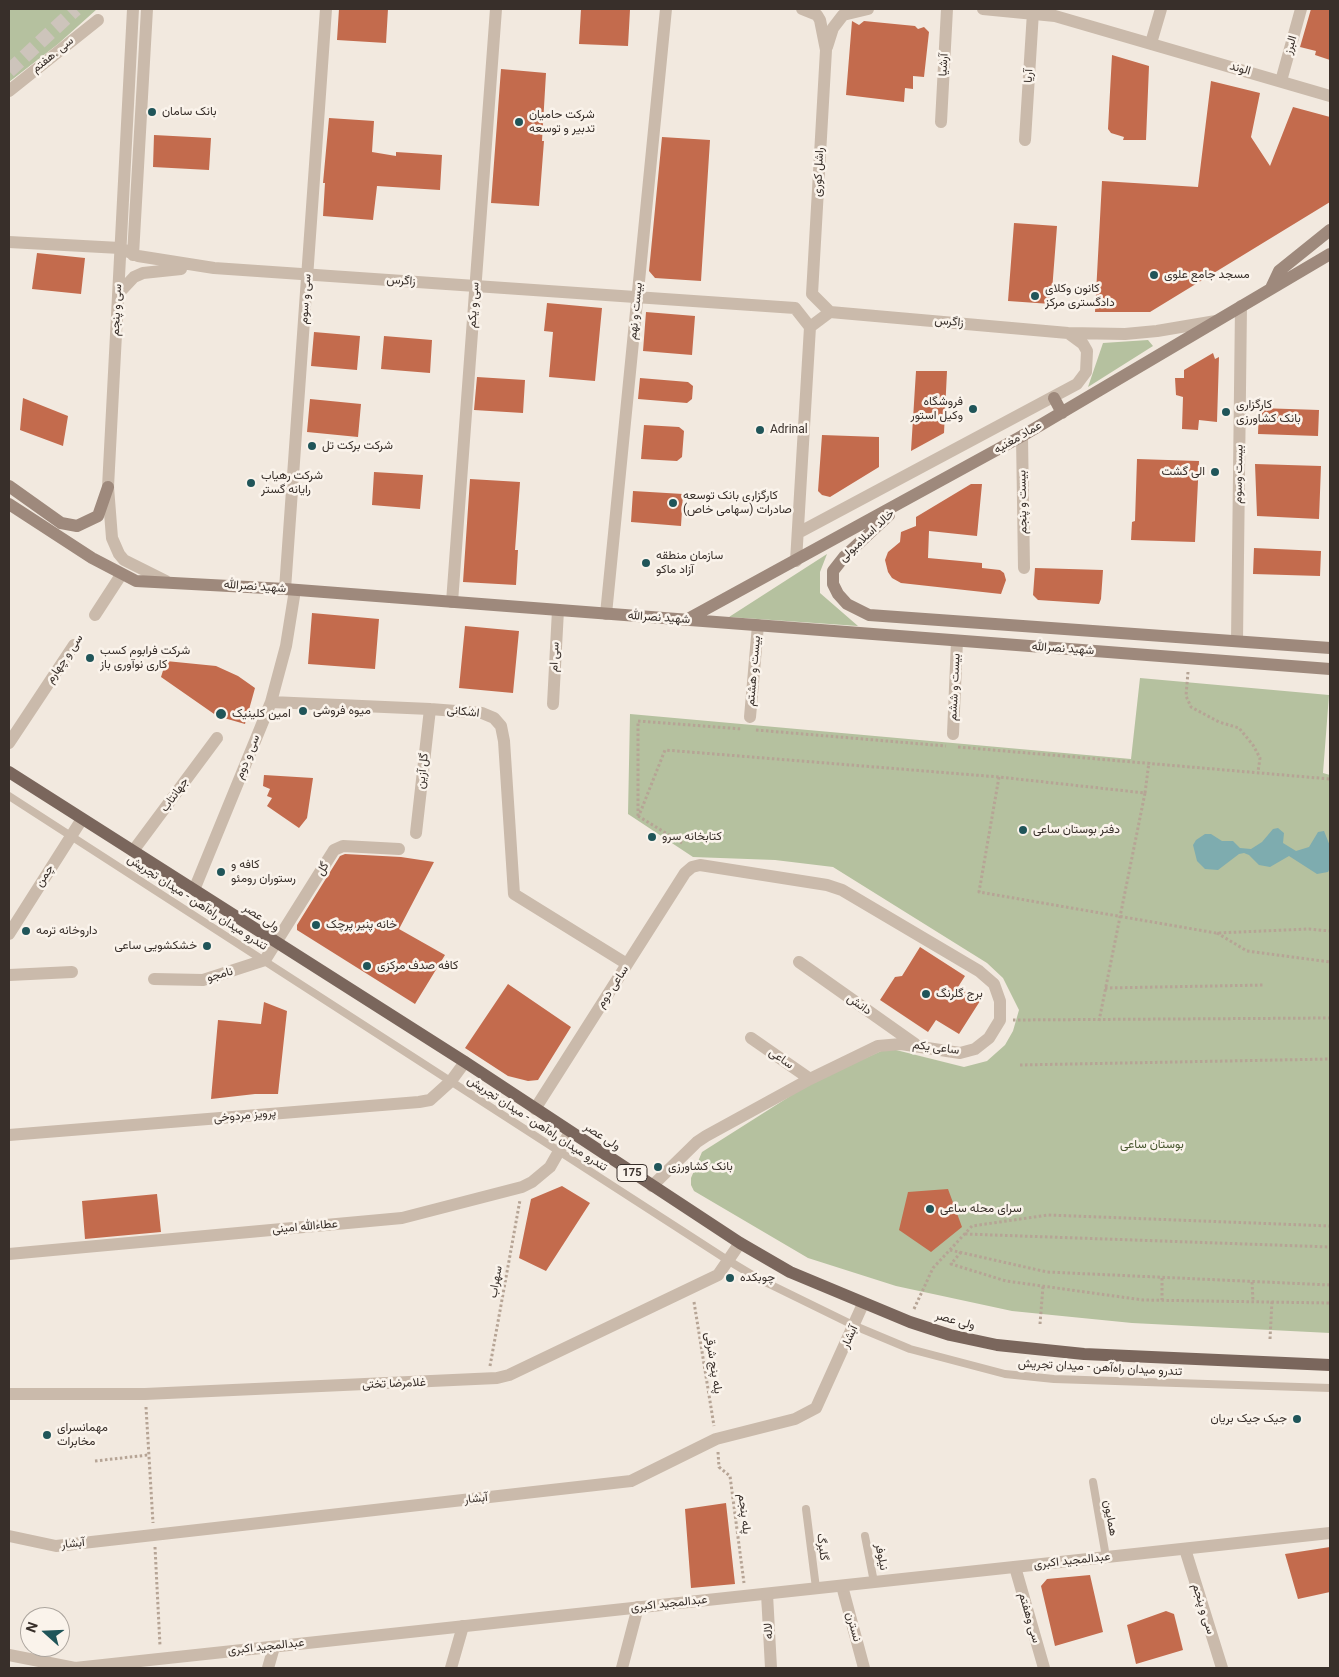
<!DOCTYPE html>
<html>
<head>
<meta charset="utf-8">
<style>
  body { margin:0 }
  #map { position:relative; width:1339px; height:1677px; overflow:hidden; background:#f2e9df; font-family:Roboto,sans-serif }
  canvas { display:block }
  .frame { position:absolute; inset:0; border:10px solid #382f2a; pointer-events:none }
  .north { position:absolute; left:20px; top:1607px; width:50px; height:50px; box-sizing:border-box; background:#faf3eb; border:1px solid #aca59e; border-radius:50%; rotate:290deg; font-size:14px; font-weight:700; line-height:20px; text-align:center; color:#382f2a }
  .north::after { content:''; display:block; margin:auto; width:18px; height:22px; background:#205559; clip-path:polygon(50% 0,100% 100%,50% 72%,0 100%) }
</style>
</head>
<body>
<div id="map">
<canvas width="1339" height="1677"></canvas>
<div class="frame"></div>
<div class="north">N</div>
</div>
<script>
const c = document.querySelector('canvas').getContext('2d');
c.lineJoin = 'round';
function fillPath(path, color) { c.fillStyle = color; c.fill(path, 'evenodd'); }
const toPath = rows => new Path2D(rows.map(r => 'M' + r).join(''));
function trace(path, color, width, dash) { c.strokeStyle = color; c.lineWidth = width; c.lineCap = dash ? 'butt' : 'round'; c.setLineDash(dash || []); c.stroke(path); }
function drawText(font, color, halo, rows, align = 'center') {
  c.font = font + ' Roboto,Vazirmatn,sans-serif'; c.lineWidth = 5; c.setLineDash([]); c.textBaseline = 'middle'; c.strokeStyle = halo; c.fillStyle = color; for (const [text, x, y, turn = 0] of rows) {
    c.save(); c.translate(x, y); c.rotate((+turn || 0) * Math.PI / 180); c.textAlign = isNaN(turn) ? turn : align; if (halo) c.strokeText(text, 0, 0); c.fillText(text, 0, 0); c.restore();
  }
}
fillPath(toPath([
  [9,9,97,9,58,44,9,82],
  [1148,340,1153,346,1088,387,1103,343],
  [827,554,820,572,820,593,858,626,729,617],
  [1140,678,1329,695,1323,773,1330,775,1330,1333,1132,1323,1012,1311,896,1286,808,1258,694,1191,691,1185,691,1178,702,1152,814,1081,888,1048,964,1067,987,1061,1005,1045,1013,1031,1019,1010,1003,978,987,963,833,867,775,860,693,857,628,814,630,714,1131,759]
]), '#b5c19f');
fillPath(toPath([
  [1278,828,1284,833,1283,843,1296,851,1309,847,1318,832,1324,831,1330,846,1330,868,1328,872,1317,874,1289,856,1270,867,1259,865,1249,855,1244,853,1239,854,1218,870,1205,869,1197,861,1193,845,1196,840,1205,834,1211,834,1222,841,1233,841,1240,848,1251,849,1262,842,1273,829]
]), '#7eacaf');
fillPath(toPath([
  [339,9,388,9,386,43,337,40],
  [581,9,630,10,628,46,579,44],
  [1311,9,1330,9,1330,60,1315,55,1316,51,1300,47],
  [852,21,859,25,864,21,915,26,918,29,924,27,929,32,924,77,913,76,913,89,905,88,904,102,846,95],
  [1112,55,1149,66,1146,140,1123,140,1124,137,1111,133,1108,129],
  [501,69,546,73,542,141,544,141,539,206,491,203],
  [1211,81,1260,93,1251,137,1270,166,1293,107,1330,117,1330,202,1150,312,1095,312,1102,181,1198,187],
  [329,118,374,121,372,152,396,156,396,152,442,155,440,190,377,186,373,220,323,216,325,183,323,183],
  [154,135,211,138,209,170,153,167],
  [662,137,710,140,701,281,655,278,649,271],
  [1014,223,1057,226,1051,304,1008,301],
  [37,253,85,258,81,294,32,289],
  [547,303,602,308,595,381,549,377,553,332,544,331],
  [646,312,695,316,692,355,643,351],
  [314,332,360,336,357,370,311,366],
  [384,336,432,340,430,373,381,369],
  [1213,353,1215,359,1219,357,1217,422,1199,420,1198,430,1182,429,1183,397,1176,395,1175,378,1184,378,1184,370],
  [916,371,947,371,944,433,911,451],
  [477,377,525,380,523,413,474,410],
  [640,378,688,382,693,386,692,399,687,403,638,399],
  [23,398,68,416,63,446,20,430],
  [310,399,361,404,358,437,307,432],
  [1259,408,1319,410,1318,436,1258,434],
  [644,425,679,427,684,431,682,457,677,461,641,459],
  [822,435,879,437,879,467,830,497,822,495,818,491],
  [1137,459,1199,461,1195,542,1131,540,1132,522,1135,521],
  [1255,464,1321,466,1319,519,1257,516],
  [374,472,423,475,420,509,372,505],
  [470,479,520,482,515,550,518,550,516,585,463,582],
  [971,484,982,484,977,536,929,531,928,558,982,563,982,568,1000,570,1004,573,1006,580,1001,594,901,583,892,578,888,572,885,560,888,552,900,542,901,532,916,526,916,517],
  [633,491,683,494,681,526,631,522],
  [1254,548,1321,551,1320,576,1253,574],
  [1035,568,1103,570,1101,599,1099,604,1038,600,1033,595],
  [312,613,379,619,375,669,308,664],
  [465,626,519,631,513,693,459,688],
  [166,661,216,666,238,676,255,688,245,724,217,716,161,677],
  [264,775,313,778,307,818,299,828,267,806,272,798,267,796,270,789,263,786],
  [345,854,401,857,434,862,399,929,445,955,415,1004,297,930,297,925,340,856],
  [920,947,965,976,958,987,980,1001,959,1034,936,1020,928,1032,880,1000,895,977,902,976],
  [508,984,571,1027,538,1080,528,1081,508,1076,465,1048],
  [264,1002,287,1011,278,1094,255,1094,211,1099,218,1020,261,1024],
  [562,1186,590,1203,546,1271,519,1258,531,1199],
  [948,1189,962,1227,931,1252,899,1230,908,1192],
  [157,1194,161,1232,85,1239,82,1201],
  [726,1503,735,1584,691,1588,685,1509],
  [1330,1547,1330,1592,1298,1599,1285,1554],
  [1090,1575,1103,1632,1055,1646,1041,1586,1047,1579],
  [1166,1611,1174,1614,1183,1650,1136,1664,1127,1625]
]), '#c36b4d');
trace(toPath([
  [9,71,76,9]
]), '#cdc4bb', 14, [14, 7]);
trace(toPath([
  [1188,672,1186,696,1191,707,1219,722,1239,728,1253,745,1260,758,1258,772],
  [756,730,946,746],
  [958,747,1330,779],
  [999,777,979,892,1216,933,1309,929,1330,931],
  [1145,793,1149,762],
  [640,813,665,750,999,777,1145,793,1099,1021],
  [638,816,638,721,742,729],
  [638,816,682,843],
  [1217,933,1247,951,1330,962],
  [1105,988,1265,985],
  [1013,1020,1330,1018],
  [1020,1065,1330,1059],
  [965,1234,1330,1247],
  [950,1250,1047,1272,1330,1285],
  [961,1252,951,1264,1006,1281,1143,1300,1330,1303],
  [1162,1278,1162,1300],
  [1252,1282,1253,1301],
  [694,1302,714,1426],
  [914,1309,933,1268,972,1226,1048,1215,1330,1226],
  [1040,1324,1043,1286],
  [1270,1339,1272,1301],
  [490,1366,520,1200],
  [146,1407,153,1523],
  [718,1452,719,1467,730,1476,744,1583],
  [95,1461,148,1455],
  [155,1547,160,1646]
]), '#b6a495', 3, [2.5, 2.5]);
trace(toPath([
  [9,796,729,1261,759,1279,855,1326,910,1349,1005,1374,1054,1379,1330,1388],
  [1093,1482,1106,1557],
  [806,1509,816,1588],
  [865,1536,874,1582]
]), '#cabaab', 8);
trace(toPath([
  [1151,43,1161,9],
  [1281,81,1301,9],
  [9,91,98,20],
  [941,122,947,9],
  [1025,140,1033,12],
  [9,242,120,248],
  [1022,436,1024,568],
  [285,589,326,9],
  [452,602,496,9],
  [606,614,666,9],
  [95,615,121,575],
  [271,702,430,709,482,713,494,718,501,726,504,741,514,894,627,964],
  [553,704,558,610],
  [750,717,758,625],
  [953,734,957,641],
  [9,743,74,645],
  [416,833,430,709],
  [133,851,217,738],
  [194,890,271,702,286,646,295,590],
  [9,934,82,819],
  [799,962,915,1044],
  [9,975,72,972],
  [154,979,203,980,265,960,334,850,343,846,399,849],
  [751,1038,810,1079],
  [535,1109,685,873,692,867,700,865,827,885,842,890,979,971,994,984,1000,1001,1000,1020,989,1038,975,1049,960,1053,901,1044,878,1046,810,1079,706,1136,697,1142,652,1186],
  [9,1135,419,1102,430,1100,451,1081,465,1062],
  [9,1254,402,1218,522,1187,532,1182,550,1167,570,1132],
  [9,1394,145,1394,497,1378,509,1375,718,1275,740,1243],
  [9,1536,56,1546,631,1481,716,1439,795,1419,816,1408,863,1304],
  [1185,1549,1222,1668],
  [1015,1567,1044,1668],
  [842,1586,864,1668],
  [767,1594,771,1668],
  [268,1668,274,1647],
  [451,1668,463,1626],
  [622,1668,638,1607]
]), '#cabaab', 12);
trace(toPath([
  [133,9,108,487,112,538,119,554,124,560,166,581],
  [802,9,817,15,820,20,826,50,812,294],
  [983,9,1055,16,1330,96],
  [827,47,833,28,843,15,868,9],
  [120,248,138,256,214,268,795,308],
  [133,255,147,9],
  [118,294,134,277,143,273,181,269],
  [812,294,830,312],
  [795,308,810,327],
  [830,312,1068,333,1125,334,1157,331,1216,321],
  [810,327,830,312],
  [798,533,1077,384,1086,372,1087,351,1083,344,1068,333],
  [796,561,810,327],
  [1237,641,1241,306],
  [9,1655,75,1668,1330,1533]
]), '#cabaab', 12);
trace(toPath([
  [1271,288,1279,271,1330,230],
  [1054,398,1062,413],
  [9,486,61,523,77,526,98,516,108,487],
  [9,504,92,558,136,581,285,589,1330,669],
  [889,515,844,557,833,571,833,584,838,594,847,604,869,615,1330,648],
  [686,620,1022,436,1330,254]
]), '#9e897c', 12);
trace(toPath([
  [9,772,465,1062,740,1243,790,1272,910,1322,950,1335,997,1345,1084,1354,1330,1365]
]), '#7a665c', 12);
for (const [x, y, r, color] of [
  [152,112,5,"#205559"],
  [519,122,5,"#205559"],
  [1154,275,5,"#205559"],
  [1035,296,5,"#205559"],
  [973,409,5,"#205559"],
  [1226,412,5,"#205559"],
  [760,430,5,"#205559"],
  [312,446,5,"#205559"],
  [1215,472,5,"#205559"],
  [251,483,5,"#205559"],
  [673,503,5,"#205559"],
  [646,563,5,"#205559"],
  [90,658,5,"#205559"],
  [303,711,5,"#205559"],
  [221,714,6,"#205559"],
  [1023,830,5,"#205559"],
  [652,837,5,"#205559"],
  [221,872,5,"#205559"],
  [316,925,5,"#205559"],
  [26,931,5,"#205559"],
  [207,946,5,"#205559"],
  [367,966,5,"#205559"],
  [926,994,5,"#205559"],
  [658,1167,5,"#205559"],
  [930,1209,5,"#205559"],
  [730,1278,5,"#205559"],
  [1297,1419,5,"#205559"],
  [47,1435,5,"#205559"]
]) { const dot = new Path2D(); dot.arc(x, y, r, 0, 2 * Math.PI); c.fillStyle = color; c.fill(dot); trace(dot, '#faf3eb', 2); }
for (const [x, y, w] of [
  [632,1173,30]
]) { const box = new Path2D(); box.roundRect(x - w / 2, y - 8.5, w, 17, 4); c.fillStyle = '#faf3eb'; c.fill(box); trace(box, '#382f2a', 1); }
drawText('bold 11px', '#382f2a', null, [
  ["175",632,1173]
]);
drawText('12px', '#382f2a', '#faf3eb', [
  ["البرز",1291,45,-74],
  ["سی .هفتم",53,55,-39],
  ["آرشیا",944,65,-87],
  ["الوند",1240,69,16],
  ["آریا",1029,76,-87],
  ["راشل کوری",819,172,-87],
  ["زاگرس",401,281,4],
  ["سی و سوم",306,299,-86],
  ["سی و یکم",474,305,-86],
  ["سی و پنجم",117,310,-87],
  ["بیست و نهم",636,311,-84],
  ["زاگرس",949,322,5],
  ["عماد مغنیه",1018,438,-30],
  ["بیست وسوم",1239,474,-89],
  ["بیست و پنجم",1023,502,-91],
  ["خالد اسلامبولی",867,536,-43],
  ["شهید نصرالله",255,587,4],
  ["شهید نصرالله",659,618,4],
  ["شهید نصرالله",1063,649,4],
  ["سی ام",555,657,-87],
  ["سی و چهارم",65,659,-56],
  ["بیست و هشتم",754,671,-85],
  ["بیست و ششم",955,687,-87],
  ["اشکانی",463,712,6],
  ["سی و دوم",248,757,-68],
  ["گل آزین",423,771,-84],
  ["جهانتاب",175,795,-54],
  ["گل",323,869,-59],
  ["چمن",45,876,-57],
  ["تندرو میدان راه‌آهن - میدان تجریش",197,903,33],
  ["ولی عصر",261,918,33],
  ["نامجو",220,975,-16],
  ["ساعی دوم",613,987,-57],
  ["دانش",859,1005,35],
  ["ساعی یکم",936,1048,7],
  ["ساعی",781,1059,35],
  ["پرویز مردوخی",245,1116,-5],
  ["تندرو میدان راه‌آهن - میدان تجریش",537,1124,33],
  ["ولی عصر",602,1137,33],
  ["عطاءالله امینی",305,1227,-5],
  ["سهراب",496,1282,-80],
  ["ولی عصر",955,1321,15],
  ["آبشار",850,1337,-66],
  ["پله پنج شرقی",713,1363,81],
  ["تندرو میدان راه‌آهن - میدان تجریش",1100,1368,3],
  ["غلامرضا تختی",394,1384,-2],
  ["آبشار",476,1499,-6],
  ["پله پنجم",744,1514,83],
  ["همایون",1110,1518,80],
  ["آبشار",73,1544,-6],
  ["گلبرگ",822,1547,83],
  ["نیلوفر",881,1557,79],
  ["عبدالمجید اکبری",1072,1561,-6],
  ["عبدالمجید اکبری",669,1604,-6],
  ["سی و پنجم",1203,1609,73],
  ["سی وهفتم",1029,1618,74],
  ["نسترن",853,1627,75],
  ["لاله",769,1631,-93],
  ["عبدالمجید اکبری",266,1647,-6]
]);
drawText('12px', '#382f2a', '#faf3eb', [
  ["بانک سامان",162,112],
  ["شرکت حامیان",529,115],
  ["تدبیر و توسعه",529,129],
  ["مسجد جامع علوی",1164,275],
  ["کانون وکلای",1045,289],
  ["دادگستری مرکز",1045,303],
  ["فروشگاه",963,402,"right"],
  ["وکیل استور",963,416,"right"],
  ["کارگزاری",1236,405],
  ["بانک کشاورزی",1236,419],
  ["Adrinal",770,430],
  ["شرکت برکت تل",322,446],
  ["الی گشت",1205,472,"right"],
  ["شرکت رهیاب",261,476],
  ["رایانه گستر",261,490],
  ["کارگزاری بانک توسعه",683,496],
  ["صادرات (سهامی خاص)",683,510],
  ["سازمان منطقه",656,556],
  ["آزاد ماکو",656,570],
  ["شرکت فرابوم کسب",100,651],
  ["کاری نوآوری باز",100,665],
  ["میوه فروشی",313,711],
  ["امین کلینیک",232,714],
  ["دفتر بوستان ساعی",1033,830],
  ["کتابخانه سرو",662,837],
  ["کافه و",231,865],
  ["رستوران رومئو",231,879],
  ["خانه پنیر پرچک",326,925],
  ["داروخانه ترمه",36,931],
  ["خشکشویی ساعی",197,946,"right"],
  ["کافه صدف مرکزی",377,966],
  ["برج گلرنگ",936,994],
  ["بانک کشاورزی",668,1167],
  ["سرای محله ساعی",940,1209],
  ["چوبکده",740,1278],
  ["جیک جیک بریان",1287,1419,"right"],
  ["مهمانسرای",57,1428],
  ["مخابرات",57,1442]
], 'left');
drawText('12px', '#47562e', '#faf3eb', [
  ["بوستان ساعی",1152,1145]
]);
</script>
</body>
</html>
